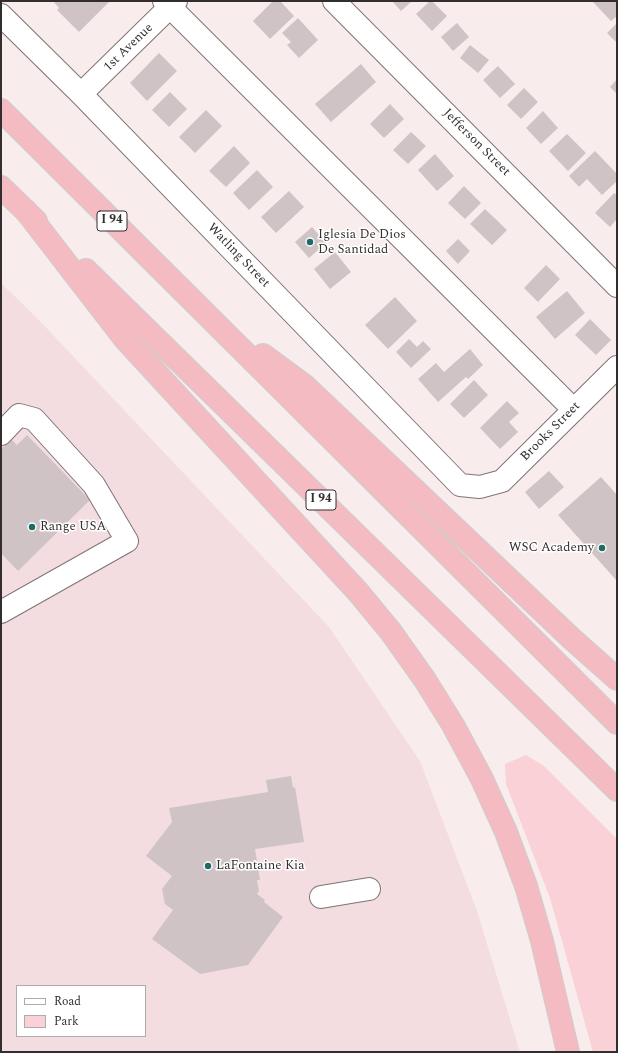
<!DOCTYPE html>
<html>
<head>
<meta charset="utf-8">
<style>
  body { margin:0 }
  #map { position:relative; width:618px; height:1053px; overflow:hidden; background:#f9eced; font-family:Spectral,serif }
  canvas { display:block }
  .frame { position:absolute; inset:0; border:2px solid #332e2e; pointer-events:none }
  .legend { position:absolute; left:16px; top:985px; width:130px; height:52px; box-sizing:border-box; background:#fff; border:1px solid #adabab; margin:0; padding:5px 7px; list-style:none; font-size:12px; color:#332e2e }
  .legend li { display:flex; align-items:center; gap:8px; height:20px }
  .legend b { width:20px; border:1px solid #adabab }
</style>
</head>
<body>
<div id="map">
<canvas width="618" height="1053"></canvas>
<div class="frame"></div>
<ul class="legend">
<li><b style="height:5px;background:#fff"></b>Road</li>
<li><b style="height:11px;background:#f9d1d7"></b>Park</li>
</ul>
</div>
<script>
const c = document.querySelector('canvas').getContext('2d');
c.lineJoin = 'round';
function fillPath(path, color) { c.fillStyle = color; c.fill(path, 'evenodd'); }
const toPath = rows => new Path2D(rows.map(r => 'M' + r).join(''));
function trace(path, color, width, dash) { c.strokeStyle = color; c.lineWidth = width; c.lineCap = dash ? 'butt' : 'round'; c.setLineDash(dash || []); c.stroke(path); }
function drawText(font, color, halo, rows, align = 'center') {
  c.font = font + ' Spectral,serif'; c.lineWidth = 3; c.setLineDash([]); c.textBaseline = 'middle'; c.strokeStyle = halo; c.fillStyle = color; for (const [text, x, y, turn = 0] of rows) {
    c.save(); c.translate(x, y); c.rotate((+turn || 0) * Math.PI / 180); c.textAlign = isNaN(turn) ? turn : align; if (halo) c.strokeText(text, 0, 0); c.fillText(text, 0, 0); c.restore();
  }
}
fillPath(toPath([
  [1,283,37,318,329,627,420,761,477,911,520,1052,1,1052],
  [17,986,145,986,145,1036,17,1036]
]), '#f3dde0');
fillPath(toPath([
  [526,755,544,766,617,839,617,1052,593,1052,550,898,506,784,505,764]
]), '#f9d1d7');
fillPath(toPath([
  [53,1,110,1,79,32,57,10,59,8],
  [273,1,280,1,294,16,270,39,253,21],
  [392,1,412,1,401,11],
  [430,1,432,1,447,16,432,31,416,14],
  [592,1,617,1,617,16,611,21],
  [298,18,318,40,299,58,287,45,291,42,282,33],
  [457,23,469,37,453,51,441,37],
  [617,23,617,43,607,33],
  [470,45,489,60,478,73,460,58],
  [159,53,177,71,147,101,130,83],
  [361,64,376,82,331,122,315,104],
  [498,66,515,84,500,98,483,80],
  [617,79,617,94,610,87],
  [524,88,538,102,521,119,507,105],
  [170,92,187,109,169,127,152,110],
  [390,104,404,119,384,138,370,124],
  [206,110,222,126,195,153,179,137],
  [543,111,558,128,541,144,526,128],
  [411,132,426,146,408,164,393,150],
  [567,134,586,153,568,171,549,151],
  [234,146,250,163,226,187,209,171],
  [595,151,617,174,617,181,602,195,587,179,579,187,569,176],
  [435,154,454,176,437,191,418,170],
  [257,170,273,187,249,210,233,193],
  [464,186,481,203,465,219,448,203],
  [289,191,304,207,276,233,261,217],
  [614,193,617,195,617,219,610,227,595,213],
  [485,209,507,230,492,245,470,224],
  [312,227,326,243,309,258,295,242],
  [458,239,470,251,458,264,446,251],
  [335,252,351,272,330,289,314,269],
  [546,265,560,279,538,302,524,288],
  [567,291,585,313,555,339,536,317],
  [395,297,417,321,388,349,365,325],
  [590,319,611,340,596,355,575,335],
  [409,339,417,347,423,341,431,349,411,368,396,352],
  [470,349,483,365,468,379,466,377,438,402,418,379,436,363,444,372],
  [474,380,488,395,464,418,450,404],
  [507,401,519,413,509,422,518,432,500,449,480,428],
  [27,435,90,500,18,571,1,553,1,449,11,439,17,445],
  [549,471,564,487,539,509,525,492],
  [601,477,617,495,617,581,558,515],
  [291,776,293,788,295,787,304,842,255,849,260,880,257,880,259,891,257,894,265,900,264,902,283,917,248,965,200,974,152,939,173,910,165,904,162,889,172,876,146,856,172,822,169,808,268,792,266,780]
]), '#d0c3c5');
const minor = toPath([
  [164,1,574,410],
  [334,1,617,286],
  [1,15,81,94,460,485,480,487,502,481,617,367],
  [81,94,176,1],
  [1,434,19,415,34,419,94,485,127,541,1,612],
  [321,897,369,889]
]);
const highway = toPath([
  [1,110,617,723],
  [1,187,36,221],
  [26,211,124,338,358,592,391,632,425,680,453,725,482,779,506,832,526,886,542,941,568,1052],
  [86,270,617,790],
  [263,355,305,386,572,639,617,679]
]);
trace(minor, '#7f7374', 24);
trace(highway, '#cecdcd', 24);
trace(minor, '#fff', 22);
trace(highway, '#f4bbc3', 22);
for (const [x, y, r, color] of [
  [310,242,4,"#206b66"],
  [32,527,4,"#206b66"],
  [602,548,4,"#206b66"],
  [208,866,4,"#206b66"]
]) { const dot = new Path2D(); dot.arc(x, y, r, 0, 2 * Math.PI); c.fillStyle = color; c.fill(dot); trace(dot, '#fff', 1.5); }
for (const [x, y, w] of [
  [112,221,30],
  [321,500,30]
]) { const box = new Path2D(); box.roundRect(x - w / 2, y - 10, w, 20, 3); c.fillStyle = '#fff'; c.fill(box); trace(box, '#332e2e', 1); }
drawText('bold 12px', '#332e2e', null, [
  ["I 94",112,221],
  ["I 94",321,500]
]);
drawText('13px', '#332e2e', '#fff', [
  ["1st Avenue",129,48,-44],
  ["Jefferson Street",476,143,45],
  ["Watling Street",238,256,46],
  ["Brooks Street",551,432,-45]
]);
drawText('13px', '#332e2e', '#fff', [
  ["Iglesia De Dios",318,235],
  ["De Santidad",318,250],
  ["Range USA",40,527],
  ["WSC Academy",594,548,"right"],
  ["LaFontaine Kia",216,866]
], 'left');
</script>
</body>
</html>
